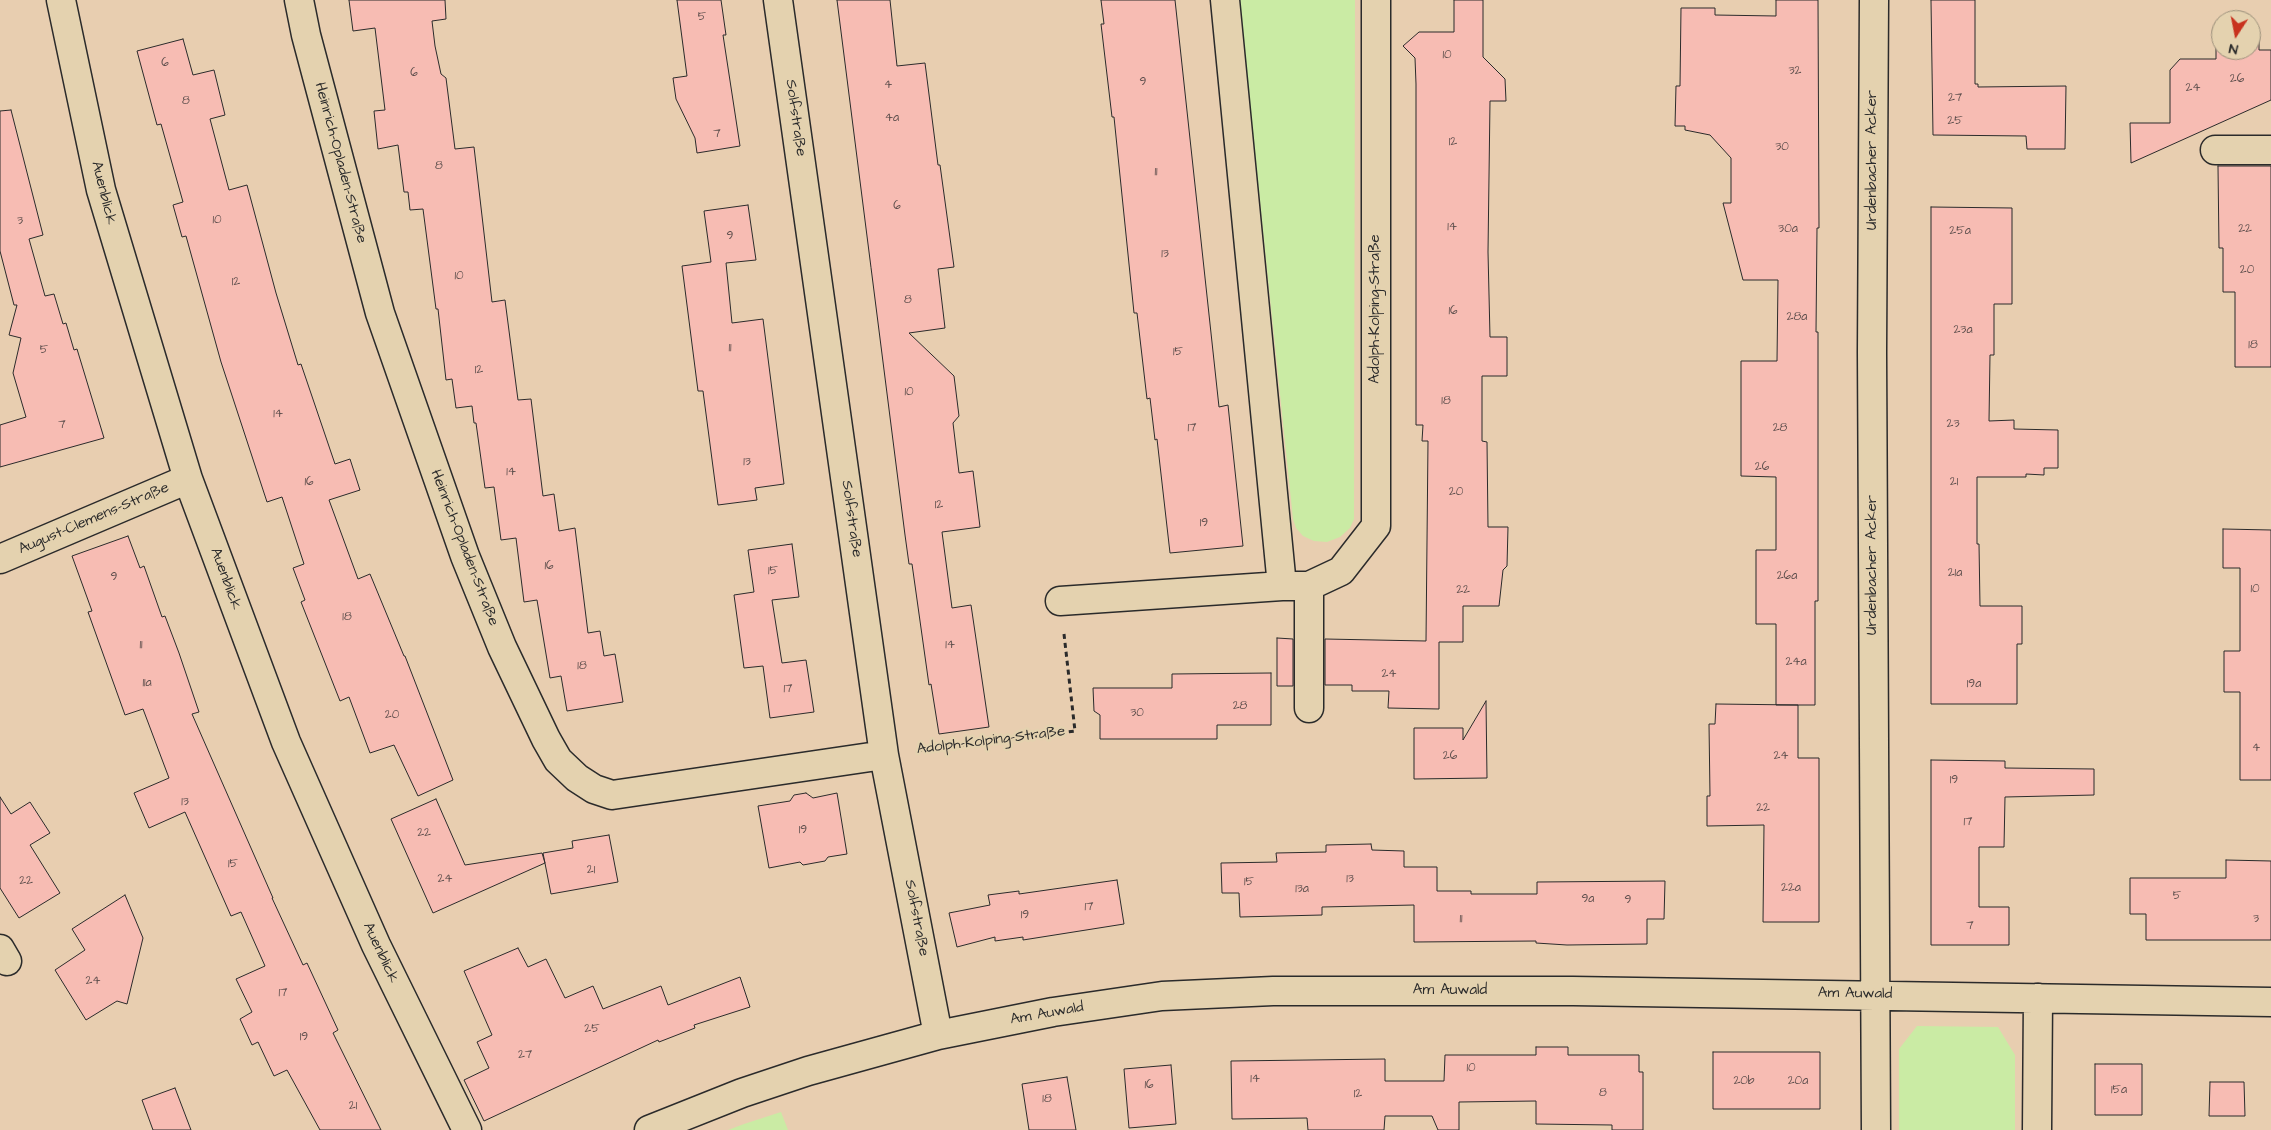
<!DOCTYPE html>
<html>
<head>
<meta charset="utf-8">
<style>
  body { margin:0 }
  #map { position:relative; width:2271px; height:1130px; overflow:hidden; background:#e8ceb0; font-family:"Architects Daughter",sans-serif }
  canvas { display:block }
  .north { position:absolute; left:2211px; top:10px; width:50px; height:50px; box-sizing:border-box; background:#e4d2af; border:1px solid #9a8f7a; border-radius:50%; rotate:191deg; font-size:14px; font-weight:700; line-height:20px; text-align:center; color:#2b2b2b }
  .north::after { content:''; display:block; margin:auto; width:18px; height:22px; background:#c8321e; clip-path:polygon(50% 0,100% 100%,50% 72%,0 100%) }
</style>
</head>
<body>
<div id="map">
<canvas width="2271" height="1130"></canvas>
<div class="north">N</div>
</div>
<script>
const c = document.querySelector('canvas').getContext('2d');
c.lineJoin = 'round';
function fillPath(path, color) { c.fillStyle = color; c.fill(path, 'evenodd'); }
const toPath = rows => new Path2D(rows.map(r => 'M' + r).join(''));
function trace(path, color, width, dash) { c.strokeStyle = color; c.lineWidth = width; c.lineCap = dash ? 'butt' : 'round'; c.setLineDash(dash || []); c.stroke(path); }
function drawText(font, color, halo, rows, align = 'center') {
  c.font = font + ' "Architects Daughter",sans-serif'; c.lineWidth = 5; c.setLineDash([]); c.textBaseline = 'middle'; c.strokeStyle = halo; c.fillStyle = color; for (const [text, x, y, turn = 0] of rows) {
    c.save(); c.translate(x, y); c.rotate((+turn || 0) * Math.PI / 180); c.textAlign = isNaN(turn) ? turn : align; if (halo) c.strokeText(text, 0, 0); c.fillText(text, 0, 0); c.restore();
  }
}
fillPath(toPath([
  [1239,0,1355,0,1354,519,1350,528,1340,537,1327,542,1314,541,1303,536,1296,528,1293,519],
  [1917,1026,1998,1027,2015,1055,2015,1130,1899,1130,1899,1049],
  [781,1112,788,1130,728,1130,744,1124]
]), '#caeba4');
const building = toPath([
  [349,0,445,0,446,19,432,21,435,46,441,74,446,78,455,149,474,147,492,302,505,300,518,400,531,399,543,496,554,494,559,531,575,528,588,633,600,631,604,656,615,654,623,702,567,711,561,676,550,678,537,600,524,602,516,538,501,540,494,487,485,488,476,423,474,423,472,406,456,408,452,379,446,380,438,309,436,309,423,209,410,210,408,192,404,192,398,145,378,149,374,111,385,110,375,28,353,31,349,0],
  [677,0,721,0,726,35,723,35,740,146,697,153,695,138,676,99,673,78,687,76,677,0],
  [837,0,890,0,897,66,925,63,938,165,940,165,954,267,938,269,945,328,909,333,954,376,959,416,953,423,959,473,973,471,980,527,942,532,952,608,971,605,989,727,939,734,931,684,929,685,912,564,909,564,905,535,837,0],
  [1101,0,1175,0,1219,407,1228,405,1243,546,1170,553,1157,439,1155,440,1150,398,1147,399,1137,313,1134,313,1114,117,1112,117,1101,24,1104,24,1101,0],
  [1454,0,1483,0,1483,57,1505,79,1506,101,1490,101,1488,252,1490,337,1507,337,1507,376,1482,376,1482,441,1487,442,1488,527,1508,527,1507,566,1503,570,1499,606,1463,606,1463,642,1439,642,1439,709,1388,708,1389,691,1352,691,1352,685,1325,685,1325,639,1426,641,1428,441,1422,441,1423,425,1416,425,1416,84,1415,58,1403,46,1419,32,1454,32,1454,0],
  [1776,0,1818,0,1819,228,1817,228,1816,332,1818,332,1818,601,1815,601,1815,705,1776,705,1776,624,1756,624,1756,550,1776,550,1776,477,1741,476,1741,361,1777,361,1778,280,1743,280,1723,203,1731,203,1731,158,1710,135,1685,130,1685,126,1675,126,1676,86,1680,86,1681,8,1715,8,1715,15,1776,16,1776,0],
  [1931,0,1975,0,1975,84,1978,84,1978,87,2066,86,2065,149,2027,149,2026,136,1933,135,1931,0],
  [2216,32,2221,32,2221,50,2251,50,2251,32,2259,32,2259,50,2271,50,2271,100,2131,163,2130,123,2170,123,2170,70,2180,59,2216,59,2216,32],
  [183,39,193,75,214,70,225,115,210,119,229,190,247,185,276,293,298,365,301,364,335,464,350,459,360,490,329,500,358,579,370,574,404,656,405,656,453,780,418,796,394,745,370,753,349,697,340,701,301,602,305,600,293,568,304,564,282,497,267,502,221,362,186,236,182,237,173,205,183,202,161,124,157,125,137,51,183,39],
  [11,110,43,235,29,239,45,296,54,294,63,324,66,323,74,350,77,349,104,438,0,467,0,425,26,417,13,373,21,338,9,335,17,305,14,305,0,251,0,111,11,110],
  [2218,166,2271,166,2271,367,2235,367,2235,292,2223,292,2223,248,2219,248,2218,166],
  [748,205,756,260,726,263,732,323,763,319,784,484,755,488,757,500,718,505,703,391,698,391,682,266,711,262,704,211,748,205],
  [1931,207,2012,208,2012,304,1994,304,1994,355,1990,355,1989,421,2014,420,2014,429,2058,430,2058,468,2044,468,2044,475,2026,474,2026,477,1977,477,1977,544,1979,544,1980,606,2022,606,2022,644,2017,644,2017,704,1931,704,1931,207],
  [2223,529,2271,530,2271,780,2240,780,2240,692,2224,692,2224,651,2240,651,2240,568,2223,568,2223,529],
  [128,536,140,568,144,566,162,617,165,616,179,653,199,712,192,714,273,898,272,898,303,965,307,963,338,1030,333,1033,381,1130,320,1130,287,1070,274,1076,258,1042,252,1045,240,1019,252,1012,236,979,265,966,241,912,231,916,185,812,149,828,134,793,169,778,143,709,125,715,88,612,92,611,72,556,128,536],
  [792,544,799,597,772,600,782,663,806,660,814,712,770,718,763,666,744,668,734,595,754,592,748,550,792,544],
  [1277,638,1293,639,1293,686,1277,686,1277,638],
  [1271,673,1271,725,1217,725,1217,739,1100,739,1100,715,1094,711,1093,688,1172,688,1172,674,1271,673],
  [1486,701,1487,778,1414,779,1414,728,1463,728,1463,740,1486,701],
  [1716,704,1798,705,1798,758,1819,758,1819,922,1763,922,1764,825,1707,826,1707,796,1710,796,1709,724,1715,724,1716,704],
  [1931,760,2005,761,2005,768,2094,769,2094,795,2005,797,2004,847,1979,847,1979,907,2009,907,2009,945,1931,945,1931,760],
  [806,793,813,798,837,793,847,854,828,857,825,861,803,865,800,862,769,868,758,806,790,801,794,795,806,793],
  [0,797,11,814,30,802,50,833,30,845,60,893,19,918,0,888,0,797],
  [436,799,465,865,542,853,545,863,433,913,391,819,436,799],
  [609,835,618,882,551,894,543,853,573,848,572,841,609,835],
  [1371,844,1372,850,1404,851,1404,867,1437,867,1437,891,1471,891,1471,894,1537,894,1537,882,1665,881,1664,919,1647,919,1647,944,1567,945,1536,943,1536,941,1414,942,1414,905,1322,907,1322,915,1240,917,1239,893,1222,893,1221,863,1277,862,1276,853,1326,852,1326,845,1371,844],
  [2226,860,2271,861,2271,940,2146,940,2146,914,2130,914,2130,878,2226,878,2226,860],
  [1117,880,1124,924,1023,940,1023,937,995,941,995,937,957,947,949,913,990,905,988,895,1019,891,1019,894,1117,880],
  [125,895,143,938,127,1004,117,1001,86,1020,55,970,85,950,72,929,125,895],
  [518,948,528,967,546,959,565,998,593,986,603,1009,661,986,668,1005,740,977,750,1007,694,1025,695,1028,659,1042,658,1040,484,1121,464,1080,489,1068,477,1042,492,1035,464,971,518,948],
  [1536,1047,1568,1047,1568,1055,1639,1055,1639,1072,1643,1072,1643,1130,1612,1130,1612,1125,1536,1124,1536,1101,1459,1102,1459,1130,1438,1130,1432,1116,1385,1116,1384,1130,1308,1130,1307,1118,1232,1119,1231,1061,1385,1059,1385,1081,1444,1081,1445,1055,1536,1055,1536,1047],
  [1713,1052,1820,1052,1820,1109,1713,1109,1713,1052],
  [2095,1064,2142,1064,2142,1115,2095,1115,2095,1064],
  [1171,1065,1176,1124,1129,1128,1124,1069,1171,1065],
  [1067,1077,1076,1130,1029,1130,1022,1084,1067,1077],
  [2210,1082,2244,1082,2245,1116,2209,1116,2210,1082],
  [175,1088,191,1130,153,1130,142,1100,175,1088]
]);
fillPath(building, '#f7bcb3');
trace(building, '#2b2b2b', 1);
const minor = toPath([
  [61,0,101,190,188,479,286,742,376,945,467,1130],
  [299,0,306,35,380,313,465,556,502,647,546,739,558,760,577,778,594,789,612,795,884,755],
  [778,0,884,755,938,1035],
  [1225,0,1282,586,1309,586,1341,571,1376,526,1376,0],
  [1874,0,1872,352,1876,1130],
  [2215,150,2271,150],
  [0,559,188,479],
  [1309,586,1309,708],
  [1060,601,1282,586],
  [0,949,7,961],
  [649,1130,742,1093,808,1071,938,1035,1053,1012,1162,996,1273,991,1573,991,2271,1002],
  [2037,1130,2038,998]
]);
trace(minor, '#2b2b2b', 31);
trace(toPath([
  [917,751,1075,731,1064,634]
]), '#2b2b2b', 3, [5, 4]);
trace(minor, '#e4d2af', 28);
drawText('12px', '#5e4f4d', null, [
  ["5",702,17],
  ["10",1447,55],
  ["6",165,63],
  ["32",1795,71],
  ["6",414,73],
  ["26",2237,79],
  ["9",1143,82],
  ["4",888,85],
  ["24",2193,88],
  ["27",1955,98],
  ["8",186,101],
  ["4a",892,118],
  ["25",1955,121],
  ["7",717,134],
  ["12",1453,142],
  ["30",1782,147],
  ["8",439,166],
  ["11",1156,172],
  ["6",897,206],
  ["10",217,220],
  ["3",20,221],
  ["14",1452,227],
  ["30a",1788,229],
  ["22",2245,229],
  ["25a",1960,231],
  ["9",730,236],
  ["13",1165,254],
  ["20",2247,270],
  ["10",459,276],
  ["12",236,282],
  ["8",908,300],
  ["16",1453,311],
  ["28a",1797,317],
  ["23a",1963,330],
  ["18",2253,345],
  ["11",730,348],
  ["5",44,350],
  ["15",1178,352],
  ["12",479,370],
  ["10",909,392],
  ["18",1446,401],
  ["14",278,414],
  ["23",1953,424],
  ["7",62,425],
  ["17",1192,428],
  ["28",1780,428],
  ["13",747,462],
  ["26",1762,467],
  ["14",511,472],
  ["16",309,482],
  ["21",1954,482],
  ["20",1456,492],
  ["12",939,505],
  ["19",1204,523],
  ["16",549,566],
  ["15",773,571],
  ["21a",1955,573],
  ["26a",1787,576],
  ["9",114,577],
  ["10",2255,589],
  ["22",1463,590],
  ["18",347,617],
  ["11",141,645],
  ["14",950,645],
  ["24a",1796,662],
  ["18",582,666],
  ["24",1389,674],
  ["11a",147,683],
  ["19a",1974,684],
  ["17",788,689],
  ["28",1240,706],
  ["30",1137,713],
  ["20",392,715],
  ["4",2256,748],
  ["26",1450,756],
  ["24",1781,756],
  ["19",1954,780],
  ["13",185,802],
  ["22",1763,808],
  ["17",1968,822],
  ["19",803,830],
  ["22",424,833],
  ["15",233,864],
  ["21",591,870],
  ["24",445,879],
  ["13",1350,879],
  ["22",26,881],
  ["15",1249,882],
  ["22a",1791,888],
  ["13a",1302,889],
  ["5",2177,896],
  ["9a",1588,899],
  ["9",1628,900],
  ["17",1089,907],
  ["19",1025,915],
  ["11",1461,919],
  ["3",2256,919],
  ["7",1970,926],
  ["24",93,981],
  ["17",283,993],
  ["25",592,1029],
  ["19",304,1037],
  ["27",525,1055],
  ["10",1471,1068],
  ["14",1255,1079],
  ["20b",1744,1081],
  ["20a",1798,1081],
  ["16",1149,1085],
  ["15a",2119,1090],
  ["8",1603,1093],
  ["12",1358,1094],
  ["18",1047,1099],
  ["21",353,1106]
]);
drawText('15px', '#2b2b2b', '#e4d2af', [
  ["Solfstraße",795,118,82],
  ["Urdenbacher Acker",1873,160,-90],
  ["Heinrich-Opladen-Straße",340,163,75],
  ["Auenblick",103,193,76],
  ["Adolph-Kolping-Straße",1376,309,-90],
  ["August-Clemens-Straße",94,519,-23],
  ["Solfstraße",851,519,82],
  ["Heinrich-Opladen-Straße",464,548,69],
  ["Urdenbacher Acker",1873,565,-90],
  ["Auenblick",225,579,70],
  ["Adolph-Kolping-Straße",991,741,-7],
  ["Solfstraße",916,918,79],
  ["Auenblick",380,953,65],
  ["Am Auwald",1450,991],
  ["Am Auwald",1855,994,1],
  ["Am Auwald",1047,1014,-10]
]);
</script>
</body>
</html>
